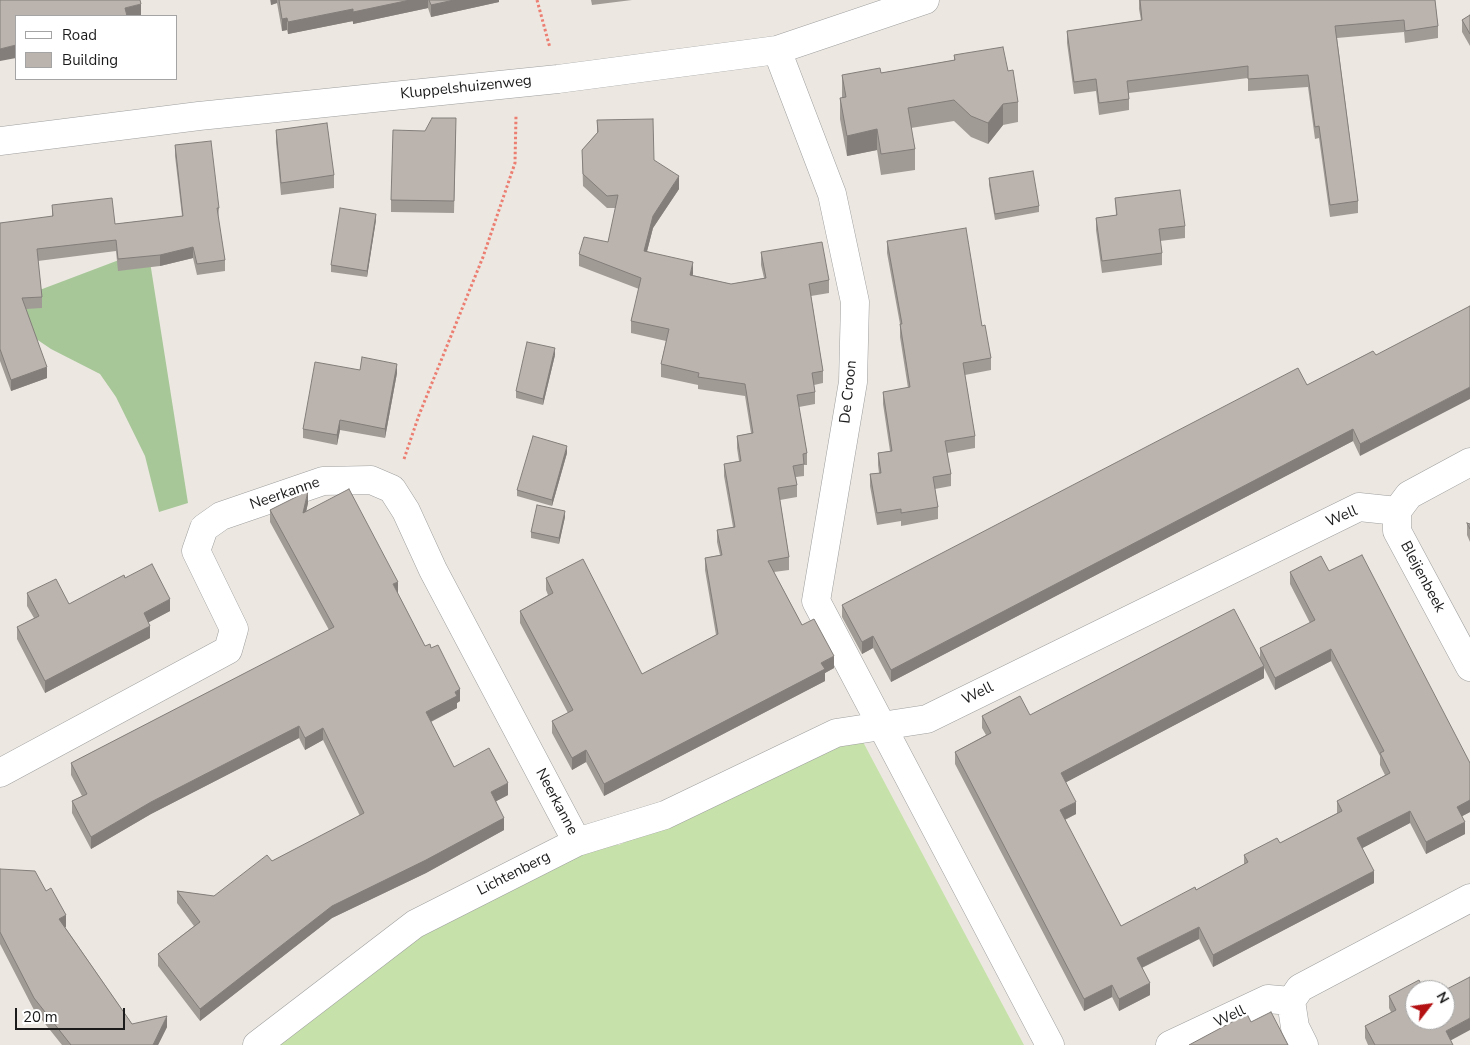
<!DOCTYPE html>
<html>
<head>
<meta charset="utf-8">
<style>
  body { margin:0 }
  #map { position:relative; width:1470px; height:1045px; overflow:hidden; background:#ece8e1; font-family:"Nunito Sans",sans-serif }
  canvas { display:block }
  .legend { position:absolute; left:15px; top:15px; width:162px; height:65px; box-sizing:border-box; background:#fff; border:1px solid #a4a4a4; margin:0; padding:6px 9px; list-style:none; font-size:15px; color:#1b1b1b }
  .legend li { display:flex; align-items:center; gap:10px; height:25px }
  .legend b { width:25px; border:1px solid #a4a4a4 }
  .north { position:absolute; left:1405px; top:980px; width:50px; height:50px; box-sizing:border-box; background:#fff; border:1px solid #a4a4a4; border-radius:50%; rotate:60deg; font-size:14px; font-weight:700; line-height:20px; text-align:center; color:#1b1b1b }
  .north::after { content:''; display:block; margin:auto; width:18px; height:22px; background:#b41113; clip-path:polygon(50% 0,100% 100%,50% 72%,0 100%) }
  .scale { position:absolute; left:15px; top:1008px; width:110px; height:22px; box-sizing:border-box; border:2px solid #1b1b1b; border-top:0; padding-left:6px; font-size:15px; line-height:18px; white-space:nowrap; color:#1b1b1b; -webkit-text-stroke:4px #fff; paint-order:stroke }
</style>
</head>
<body>
<div id="map">
<canvas width="1470" height="1045"></canvas>
<ul class="legend">
<li><b style="height:6px;background:#fff"></b>Road</li>
<li><b style="height:14px;background:#bbb4ae"></b>Building</li>
</ul>
<div class="north">N</div>
<div class="scale">20 m</div>
</div>
<script>
const c = document.querySelector('canvas').getContext('2d');
c.lineJoin = 'round';
function fillPath(path, color) { c.fillStyle = color; c.fill(path, 'evenodd'); }
const toPath = rows => new Path2D(rows.map(r => 'M' + r).join(''));
function trace(path, color, width, dash) { c.strokeStyle = color; c.lineWidth = width; c.lineCap = dash ? 'butt' : 'round'; c.setLineDash(dash || []); c.stroke(path); }
function drawText(font, color, halo, rows, align = 'center') {
  c.font = font + ' "Nunito Sans",sans-serif'; c.lineWidth = 5; c.setLineDash([]); c.textBaseline = 'middle'; c.strokeStyle = halo; c.fillStyle = color; for (const [text, x, y, turn = 0] of rows) {
    c.save(); c.translate(x, y); c.rotate((+turn || 0) * Math.PI / 180); c.textAlign = isNaN(turn) ? turn : align; if (halo) c.strokeText(text, 0, 0); c.fillText(text, 0, 0); c.restore();
  }
}
fillPath(toPath([
  [862,740,1024,1045,262,1045,372,957,597,840,619,845,819,747]
]), '#c6e2aa');
fillPath(toPath([
  [148,249,188,503,159,512,145,456,116,397,100,374,51,349,17,326,0,305]
]), '#a7c799');
const minor = toPath([
  [777,50,832,194,855,302,853,382,816,601,1050,1045],
  [0,141,199,116,558,79,777,50,925,0],
  [1470,462,1409,495,1397,511,1397,531,1470,667],
  [0,773,228,650,234,629,196,551,204,528,221,516,323,481,371,480,392,489,406,511,433,570,577,842],
  [257,1045,415,924,577,842,665,815,836,733,927,719,1359,507,1397,511],
  [1170,1045,1268,999,1291,1001],
  [1304,1045,1295,1027,1291,1001,1300,988,1470,898]
]);
trace(minor, '#9f9f9f', 29);
trace(toPath([
  [537,0,550,48],
  [404,459,419,415,483,257,515,163,516,116]
]), '#ec7d71', 3, [2.5, 2.5]);
trace(minor, '#fff', 28);
fillPath(toPath([
  [270,0,499,0,499,2,431,17,428,8,353,24,353,21,288,34,287,30,282,31,277,3,271,5],
  [591,0,632,0,592,5],
  [1139,0,1435,0,1438,26,1438,38,1405,43,1404,32,1337,38,1358,201,1358,213,1330,217,1319,138,1315,139,1308,87,1248,91,1248,78,1129,93,1129,110,1099,115,1096,91,1074,94,1067,43,1067,31,1141,20,1139,9],
  [1470,15,1470,46,1462,32,1462,20],
  [954,55,1008,71,1018,102,1018,122,1003,125,988,144,971,137,954,121,911,128,915,149,915,170,881,175,877,150,847,156,840,119,840,98,842,98,842,75,881,73,954,60],
  [597,120,654,160,679,189,653,228,647,251,693,274,692,275,731,284,764,278,761,265,761,252,829,280,829,293,811,296,823,371,823,383,814,385,815,392,815,404,799,407,807,453,807,465,804,465,804,476,796,477,797,485,797,497,780,500,789,557,789,570,774,572,802,625,834,668,825,673,825,681,604,796,586,762,572,770,552,733,552,721,568,713,520,623,520,611,548,595,546,590,546,578,642,674,716,635,705,570,705,558,720,555,717,542,717,530,733,527,724,476,724,464,739,461,737,448,737,436,751,433,745,396,698,389,698,385,661,377,661,364,666,341,631,333,631,321,639,289,579,266,579,254,608,242,616,208,607,208,583,186,582,150,597,133],
  [276,130,334,175,334,188,281,195,276,142],
  [456,130,454,213,391,212,391,200,425,131],
  [175,145,219,208,218,219,225,260,225,271,197,275,193,258,160,266,118,271,116,251,38,261,42,297,42,308,26,309,47,378,11,391,0,361,0,223,52,217,52,205,115,224,182,216,175,156],
  [989,178,1039,206,1039,212,995,220,989,185],
  [1115,198,1185,226,1185,238,1160,241,1162,253,1162,265,1102,273,1096,230,1096,218,1116,215],
  [376,220,367,277,331,272,331,265],
  [887,241,982,326,991,358,991,370,965,375,975,436,975,448,947,453,951,474,951,486,935,489,938,507,938,519,901,526,901,521,877,525,870,486,870,474,879,473,878,465,878,453,890,451,883,404,883,392,908,388,900,337,900,324,887,253],
  [1373,351,1360,456,1353,441,891,682,873,648,862,654,842,617,842,605,1307,385],
  [555,355,543,405,516,398,516,391],
  [360,370,397,373,385,438,340,430,337,445,303,438,303,429],
  [567,453,552,506,517,496,517,490],
  [308,503,306,512,398,594,425,646,431,648,460,701,457,703,457,708,431,722,454,767,508,795,496,801,504,830,426,873,332,918,200,1021,158,966,158,954,194,926,177,903,177,891,214,896,272,861,360,816,323,740,305,750,299,738,151,814,91,849,72,813,72,801,82,796,71,775,71,763,329,630,270,522,270,510],
  [565,517,559,544,531,538,531,532],
  [1467,523,1470,524,1470,542,1467,535],
  [1329,571,1470,763,1470,812,1462,816,1465,834,1426,854,1410,823,1362,848,1374,883,1213,967,1199,939,1142,968,1150,995,1119,1011,1112,997,1084,1011,955,764,955,752,986,735,982,728,982,716,1030,715,1260,659,1260,648,1310,623,1290,584,1290,572],
  [1331,661,1380,756,1380,765,1385,775,1337,801,1337,813,1280,843,1244,855,1244,864,1196,890,1121,926,1065,820,1076,814,1066,782,1264,678,1264,668,1275,690],
  [125,578,170,611,148,622,150,638,45,693,17,639,17,627,34,618,27,606,27,593,69,604],
  [0,869,46,891,66,927,65,927,132,1024,167,1027,158,1045,62,1045,34,1010,0,944],
  [1389,996,1451,1041,1453,1045,1368,1045,1365,1038,1365,1026,1391,1012,1389,1008]
]), '#a19b96');
fillPath(toPath([
  [271,0,277,0,277,3,271,5],
  [410,0,428,0,428,8,353,24,353,12],
  [454,0,499,0,499,2,431,17,431,5],
  [141,4,141,16,125,16,125,8],
  [353,9,353,21,288,34,288,22],
  [287,18,287,30,282,31,282,19],
  [16,45,16,58,0,61,0,49],
  [1003,104,1003,125,988,144,988,123],
  [877,129,877,150,847,156,847,136],
  [679,176,679,189,653,228,644,263,644,251,653,216],
  [376,214,376,220,367,277,367,271],
  [193,247,193,258,160,266,160,255],
  [693,262,693,274,690,287,690,275],
  [555,348,555,355,543,405,543,399],
  [397,364,397,373,385,438,385,429],
  [47,367,47,378,11,391,11,380],
  [1470,387,1470,399,1360,456,1360,444],
  [340,420,340,430,337,445,337,435],
  [1353,429,1353,441,891,682,891,670],
  [567,446,567,453,552,506,552,500],
  [308,491,308,503,303,525,303,513],
  [565,511,565,517,559,544,559,538],
  [398,582,398,594,393,584],
  [170,599,170,611,144,625,144,613],
  [150,626,150,638,45,693,45,681],
  [873,636,873,648,862,654,862,642],
  [1331,649,1331,661,1275,690,1275,678],
  [834,656,834,668,825,673,825,681,604,796,604,784],
  [1264,666,1264,678,1061,785,1061,773],
  [460,689,460,701,457,703,457,708,426,724,426,712,455,692],
  [299,726,299,738,151,814,91,849,91,837,151,802],
  [323,728,323,740,305,750,305,738],
  [586,750,586,762,572,770,572,758],
  [508,783,508,795,491,804,491,792],
  [1470,800,1470,812,1457,819,1457,807],
  [1076,802,1076,814,1060,822,1060,810],
  [1410,811,1410,823,1357,851,1357,838],
  [504,818,504,830,426,873,332,918,200,1021,200,1009,332,906],
  [1465,822,1465,834,1426,854,1426,842],
  [1374,871,1374,883,1213,967,1213,955],
  [66,915,66,927,59,930,59,919],
  [1199,927,1199,939,1137,970,1137,958],
  [1150,983,1150,995,1119,1011,1119,999],
  [1112,985,1112,997,1084,1011,1084,999],
  [167,1016,167,1027,158,1045,153,1045],
  [1470,1018,1470,1030,1446,1043,1446,1031]
]), '#837e7a');
const building = toPath([
  [0,0,140,0,141,4,125,8,127,16,16,16,16,45,0,49,0,0],
  [279,0,410,0,353,12,353,9,288,22,287,18,282,19,279,0],
  [429,0,454,0,431,5,429,0],
  [1140,0,1435,0,1438,26,1405,31,1404,20,1335,26,1358,201,1330,205,1319,126,1315,127,1308,75,1248,79,1248,66,1127,81,1129,99,1099,103,1096,79,1074,82,1067,31,1142,20,1140,0],
  [1470,15,1470,34,1462,20,1470,15],
  [1003,47,1008,71,1013,70,1018,102,1003,104,988,123,971,116,954,100,908,108,915,149,881,154,877,129,847,136,840,98,846,97,842,75,880,68,881,73,955,60,954,55,1003,47],
  [432,118,456,118,454,201,391,200,393,130,425,131,432,118],
  [653,119,654,160,679,176,653,216,644,251,693,262,690,275,731,284,766,278,761,252,822,242,829,280,809,284,823,371,812,373,815,392,797,395,807,453,803,454,804,464,793,466,797,485,778,488,789,557,768,561,802,625,814,619,834,656,821,663,825,669,604,784,586,750,572,758,552,721,573,710,520,611,553,593,546,578,583,559,642,674,718,634,705,558,722,555,717,530,735,527,724,464,741,461,737,436,753,433,745,384,698,377,699,373,661,364,669,329,631,321,641,278,579,254,584,237,608,242,618,195,607,196,583,174,582,150,598,132,597,120,653,119],
  [327,123,334,175,281,183,276,130,327,123],
  [211,141,219,208,217,208,225,260,197,264,193,247,160,255,118,259,116,240,37,249,42,297,22,298,47,367,11,380,0,349,0,223,53,216,52,205,112,198,115,224,183,216,175,145,211,141],
  [1033,171,1039,206,995,214,989,178,1033,171],
  [1180,190,1185,226,1159,229,1162,253,1102,261,1096,218,1117,215,1115,198,1180,190],
  [340,208,376,214,367,271,331,265,340,208],
  [966,228,982,326,985,325,991,358,963,363,975,436,945,441,951,474,933,477,938,507,901,513,901,509,877,513,870,474,881,473,878,453,892,451,883,392,910,387,900,324,902,324,887,241,966,228],
  [1470,306,1470,387,1360,444,1353,429,891,670,873,636,862,642,842,605,1298,368,1307,385,1373,351,1376,355,1470,306],
  [527,342,555,348,543,399,516,391,527,342],
  [362,357,397,364,385,429,340,420,337,435,303,429,315,362,360,370,362,357],
  [533,436,567,446,552,500,517,490,533,436],
  [349,489,398,582,393,584,425,646,430,644,431,648,438,645,460,689,455,692,457,696,426,712,454,767,489,748,508,783,491,792,504,818,426,860,332,906,200,1009,158,954,200,922,177,891,214,896,267,855,272,861,364,813,323,728,305,738,299,726,151,802,91,837,72,801,87,794,71,763,334,627,270,510,308,491,303,513,349,489],
  [537,505,565,511,559,538,531,532,537,505],
  [1467,523,1470,524,1470,529,1467,523],
  [1362,555,1470,763,1470,800,1457,807,1465,822,1426,842,1410,811,1357,838,1374,871,1213,955,1199,927,1137,958,1150,983,1119,999,1112,985,1084,999,955,752,991,733,982,716,1020,696,1030,715,1234,609,1264,666,1061,773,1076,802,1060,810,1121,926,1195,887,1196,890,1248,862,1244,855,1277,838,1280,843,1342,811,1337,801,1390,773,1380,753,1384,751,1331,649,1275,678,1260,648,1315,620,1290,572,1321,556,1329,571,1362,555],
  [152,564,170,599,144,613,150,626,45,681,17,627,39,616,27,593,56,579,69,604,124,575,125,578,152,564],
  [0,869,35,871,46,891,51,888,66,915,59,919,132,1024,167,1016,153,1045,71,1045,34,998,0,932,0,869],
  [1470,977,1470,1018,1446,1031,1453,1045,1375,1045,1365,1026,1396,1010,1389,996,1419,980,1424,990,1415,990,1415,1020,1445,1020,1445,990,1470,977],
  [1271,1012,1288,1045,1189,1045,1247,1014,1251,1022,1271,1012]
]);
fillPath(building, '#bbb4ae');
trace(building, '#837e7a', 1);
drawText('15px', '#1b1b1b', '#fff', [
  ["Kluppelshuizenweg",466,88,-6],
  ["De Croon",849,392,-84],
  ["Neerkanne",285,494,-19],
  ["Well",1342,517,-23],
  ["Bleijenbeek",1422,577,62],
  ["Well",978,694,-26],
  ["Neerkanne",556,802,62],
  ["Lichtenberg",514,874,-27],
  ["Well",1230,1017,-25]
]);
</script>
</body>
</html>
